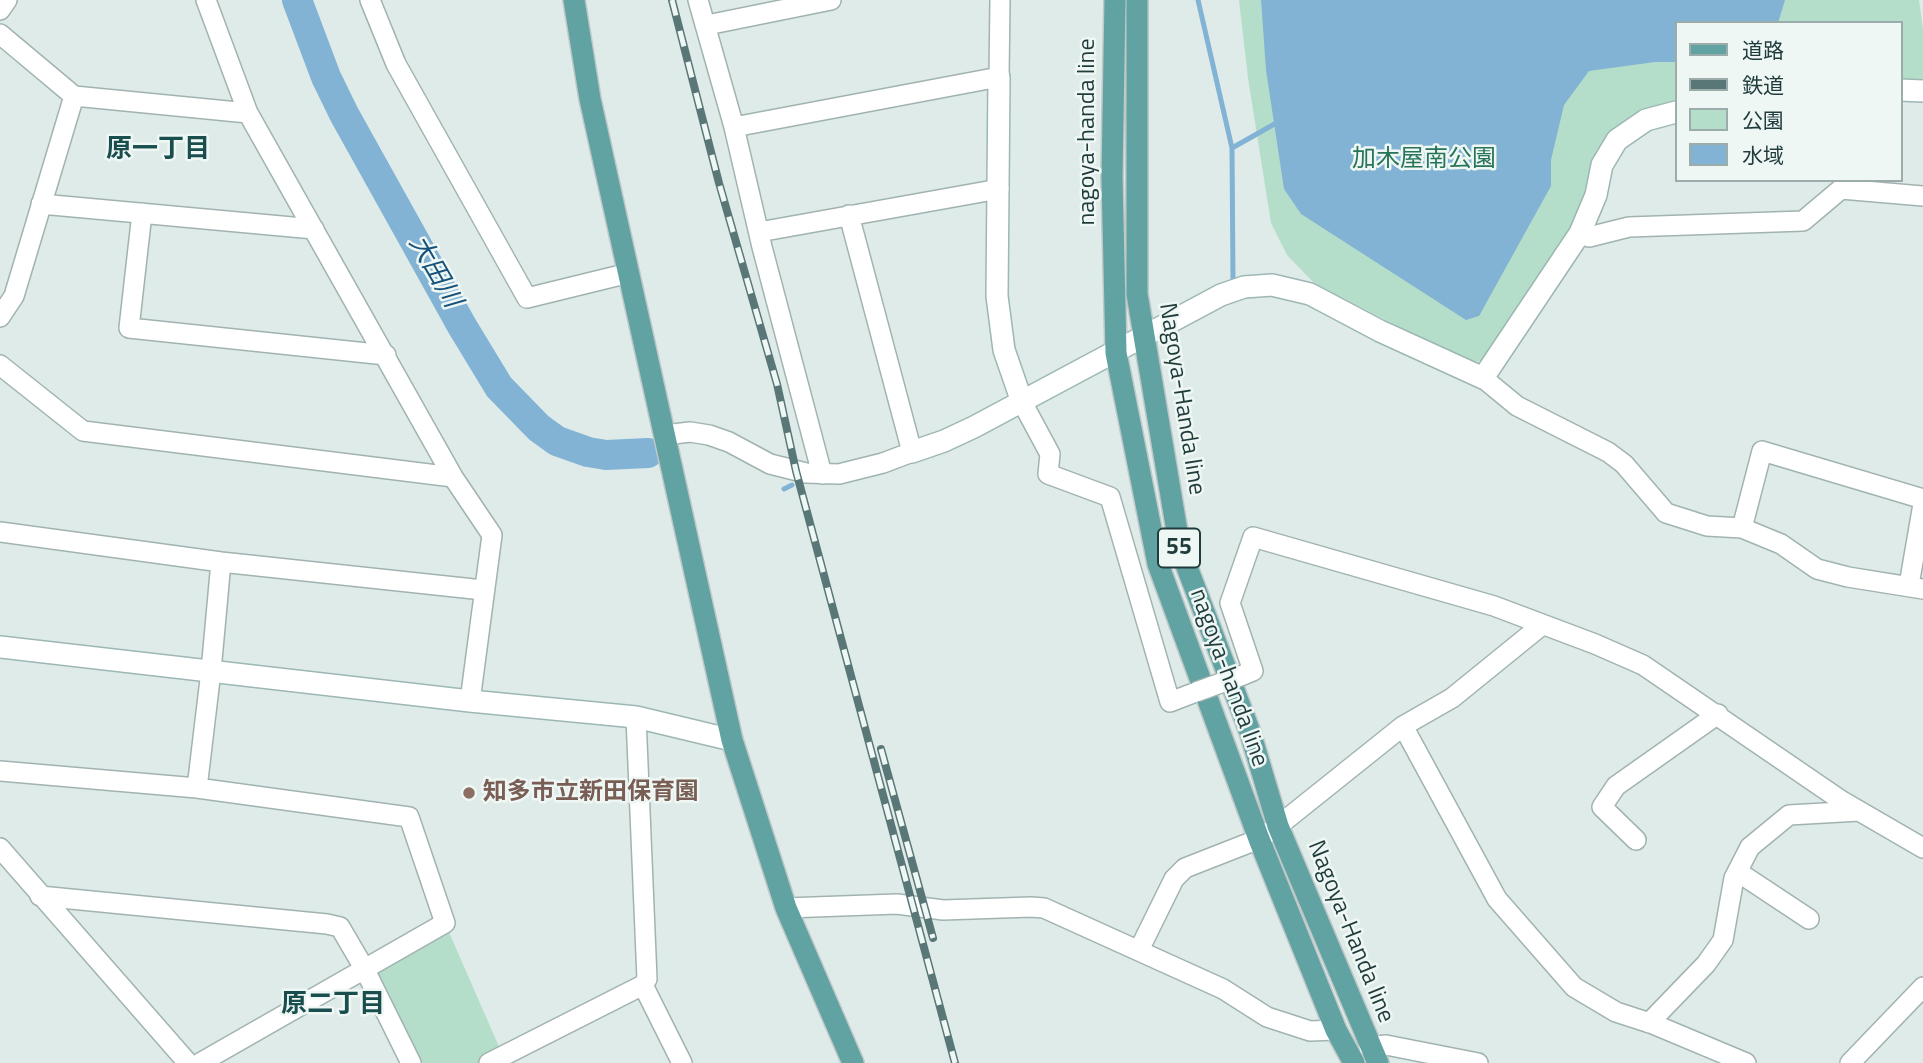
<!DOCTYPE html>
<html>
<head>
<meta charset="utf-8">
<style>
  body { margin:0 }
  #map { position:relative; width:1923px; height:1063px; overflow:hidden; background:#deebe8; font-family:"Titillium Web","Noto Sans JP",sans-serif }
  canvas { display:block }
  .legend { position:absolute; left:1675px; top:21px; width:228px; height:161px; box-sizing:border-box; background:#eff7f5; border:2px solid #9cacab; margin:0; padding:9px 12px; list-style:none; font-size:21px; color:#1f3b3b }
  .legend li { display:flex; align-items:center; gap:14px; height:35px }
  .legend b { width:35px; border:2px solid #9cacab }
</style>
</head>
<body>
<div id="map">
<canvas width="1923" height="1063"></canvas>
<ul class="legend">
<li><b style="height:9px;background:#60a3a2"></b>道路</li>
<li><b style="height:9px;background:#597777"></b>鉄道</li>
<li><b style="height:19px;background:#b5deca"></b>公園</li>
<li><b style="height:19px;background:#82b3d4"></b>水域</li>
</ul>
</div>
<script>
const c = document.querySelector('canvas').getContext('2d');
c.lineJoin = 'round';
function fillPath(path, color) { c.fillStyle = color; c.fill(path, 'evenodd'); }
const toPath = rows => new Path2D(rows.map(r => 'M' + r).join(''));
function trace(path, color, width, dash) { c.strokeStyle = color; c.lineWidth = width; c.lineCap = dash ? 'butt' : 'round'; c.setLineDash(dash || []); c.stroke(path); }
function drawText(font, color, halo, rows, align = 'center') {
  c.font = font + ' "Titillium Web","Noto Sans JP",sans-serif'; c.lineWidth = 5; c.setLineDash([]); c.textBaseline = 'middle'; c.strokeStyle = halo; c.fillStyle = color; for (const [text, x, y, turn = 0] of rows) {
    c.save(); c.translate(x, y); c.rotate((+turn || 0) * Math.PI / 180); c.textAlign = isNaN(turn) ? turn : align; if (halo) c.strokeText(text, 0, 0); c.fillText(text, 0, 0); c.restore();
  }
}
fillPath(toPath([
  [1239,0,1919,0,1923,30,1923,80,1900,80,1900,23,1676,23,1676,103,1647,111,1489,357,1471,364,1314,283,1287,255,1271,223,1248,78],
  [445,923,503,1056,489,1063,411,1063,364,968]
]), '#b5deca');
fillPath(toPath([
  [1261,0,1785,0,1778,23,1676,23,1676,62,1655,62,1589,71,1564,105,1551,160,1551,186,1479,316,1466,320,1301,214,1284,189,1266,70]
]), '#82b3d4');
trace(toPath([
  [1198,0,1232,148,1233,280],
  [1232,148,1278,122],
  [648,453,655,453],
  [784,489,792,485]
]), '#82b3d4', 5);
trace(toPath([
  [297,0,326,77,344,114,462,326,499,387,539,428,557,441,588,452,606,455,648,453]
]), '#82b3d4', 30);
const street = toPath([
  [206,0,248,113,453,477,492,535,470,701],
  [370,0,396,64,527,298,629,273],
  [698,0,734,127,762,247,822,474],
  [0,10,7,0],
  [707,25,831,0],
  [0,34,74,96,248,113],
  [734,127,999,77,1000,0],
  [41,204,314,229],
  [142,213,129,328,386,355],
  [759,232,999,189],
  [1580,233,1589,237,1629,227,1803,221,1841,189,1923,196],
  [0,317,14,296,74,96],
  [0,365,83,431,453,477],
  [1483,378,1517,406,1608,452,1624,464,1666,513,1707,526,1742,528,1781,544,1817,569,1848,577,1923,589],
  [1022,402,1050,454,1048,474,1110,497,1170,702,1196,692],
  [665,435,690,432,709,435,729,442,770,464,806,473,839,474,883,463,912,452,849,215],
  [1742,528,1762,451,1923,499],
  [0,532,221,562,483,590],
  [1909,585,1923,504],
  [1243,675,1253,671,1230,603,1253,537,1494,606,1595,644,1643,665,1842,801,1923,848],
  [1403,726,1497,899,1574,987,1616,1012,1653,1024,1746,1063],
  [0,771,197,788,409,817,445,923,200,1063],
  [197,788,211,671,221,562],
  [1636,840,1602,807,1616,786,1718,714],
  [0,848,188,1063],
  [1738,872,1809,919],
  [40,896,327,924,340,927,364,968,411,1063],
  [786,908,897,904,943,910,1031,907,1044,908,1223,989,1267,1017,1310,1031,1336,1030],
  [1139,950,1174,879,1185,868,1259,839,1278,826,1403,726,1452,698,1542,625],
  [643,985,682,1063],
  [1649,1023,1706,964,1723,940,1734,878,1750,847,1789,815,1859,811],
  [1369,1047,1386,1045,1478,1063],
  [489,1063,643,985,647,979,636,717],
  [1850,1063,1923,987]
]);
const secondary = toPath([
  [999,77,997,296,1004,350,1022,402],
  [1900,90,1923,91],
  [912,452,944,441,974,427,1221,295,1244,287,1272,285,1310,294,1380,331,1483,378,1580,233,1596,195,1602,165,1617,140,1646,120,1676,112],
  [0,647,470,701,636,717,732,740]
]);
const primary = toPath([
  [574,0,590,99,732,740,786,908,853,1063],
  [1115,0,1112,177,1116,353,1158,564,1259,839,1336,1030,1354,1063],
  [1137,0,1137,294,1180,549,1250,732,1278,826,1378,1063]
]);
trace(street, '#a1b3b1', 22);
trace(secondary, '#9db7b4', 24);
trace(primary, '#c0c8c8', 24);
trace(street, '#fff', 19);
trace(secondary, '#fff', 21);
trace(primary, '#60a3a2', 21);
const rail = toPath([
  [672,0,719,183,777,384,796,471,955,1063],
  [881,749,933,938]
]);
trace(rail, '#597777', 8);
trace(rail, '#eff7f5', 5, [16]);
const streetBridge = toPath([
  [1196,692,1243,675]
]);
trace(streetBridge, '#a1b3b1', 22, []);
trace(streetBridge, '#fff', 19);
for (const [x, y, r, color] of [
  [469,793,7,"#8d6e63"]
]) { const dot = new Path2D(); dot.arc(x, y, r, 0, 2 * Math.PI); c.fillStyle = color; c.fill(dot); trace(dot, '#eff7f5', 2.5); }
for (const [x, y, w] of [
  [1179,548,42]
]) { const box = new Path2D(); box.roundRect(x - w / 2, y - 19.5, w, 39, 5); c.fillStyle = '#eff7f5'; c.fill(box); trace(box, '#1f3b3b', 2); }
drawText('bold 23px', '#1f3b3b', null, [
  ["55",1179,548]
]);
drawText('24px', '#1f3b3b', '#eff7f5', [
  ["nagoya-handa line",1088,132,-90],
  ["Nagoya-Handa line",1181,399,81],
  ["nagoya-handa line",1228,678,70],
  ["Nagoya-Handa line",1350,932,68]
]);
drawText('24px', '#277458', '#eff7f5', [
  ["加木屋南公園",1424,160]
]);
drawText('bold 24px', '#785e54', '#eff7f5', [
  ["知多市立新田保育園",483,793]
], 'left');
drawText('bold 26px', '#1a4e4e', '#eff7f5', [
  ["原一丁目",158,151],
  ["原二丁目",333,1006]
]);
drawText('italic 26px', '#16517a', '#eff7f5', [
  ["大田川",434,272,60]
]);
</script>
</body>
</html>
